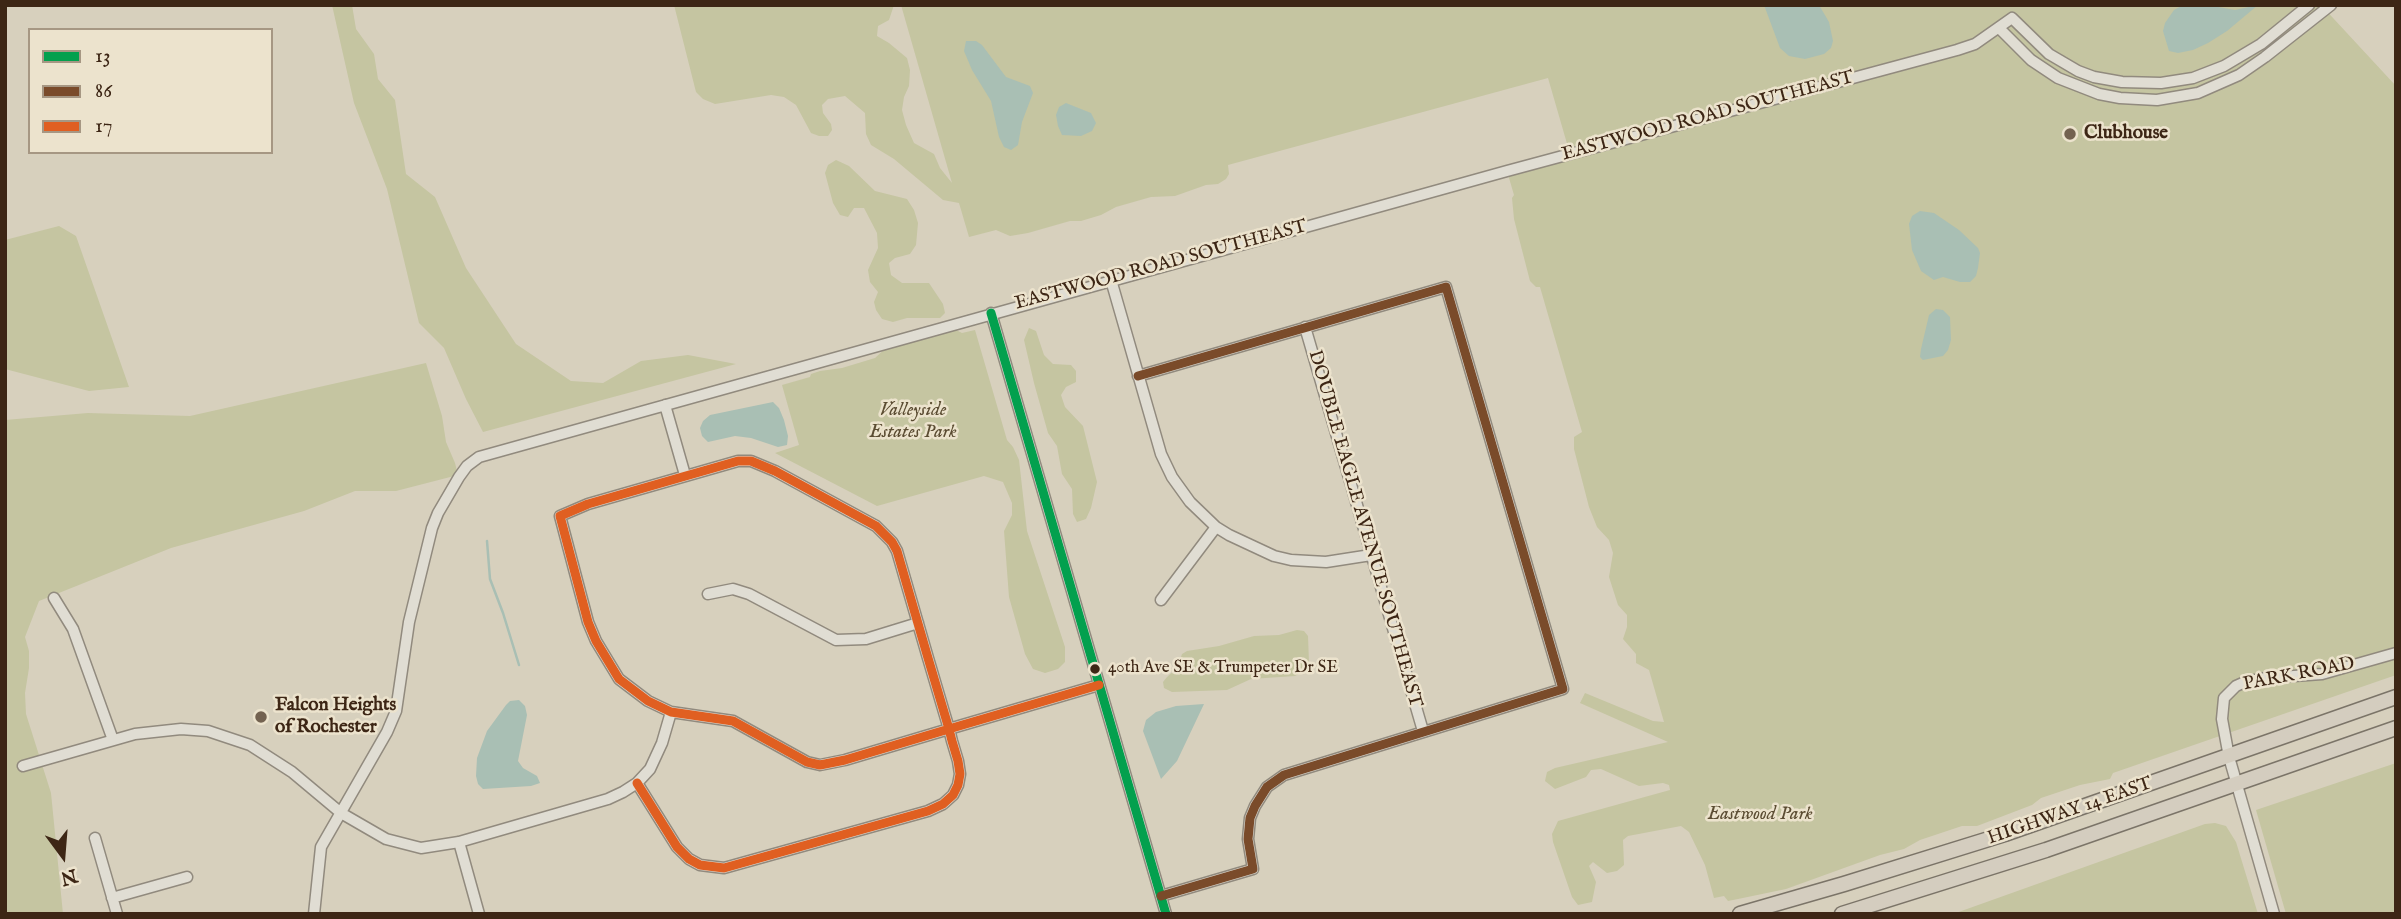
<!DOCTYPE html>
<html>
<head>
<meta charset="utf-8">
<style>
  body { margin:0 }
  #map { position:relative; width:2401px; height:919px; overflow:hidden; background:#d7d0bd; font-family:"IM FELL English",serif }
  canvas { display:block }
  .frame { position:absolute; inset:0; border:7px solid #3d2615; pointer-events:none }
  .legend { position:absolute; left:28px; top:28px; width:245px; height:126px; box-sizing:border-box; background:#ece3cd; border:2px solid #a69783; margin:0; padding:9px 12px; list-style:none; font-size:21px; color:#3d2615 }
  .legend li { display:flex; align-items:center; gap:14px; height:35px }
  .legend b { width:35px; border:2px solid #a69783 }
  .north { position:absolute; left:28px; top:821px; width:70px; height:70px; -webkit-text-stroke:5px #ece3cd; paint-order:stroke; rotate:164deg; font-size:19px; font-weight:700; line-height:28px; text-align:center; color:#3d2615 }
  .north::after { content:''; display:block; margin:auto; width:24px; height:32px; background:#3d2615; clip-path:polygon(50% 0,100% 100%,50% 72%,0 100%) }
</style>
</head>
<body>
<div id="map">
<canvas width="2401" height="919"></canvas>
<div class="frame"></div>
<ul class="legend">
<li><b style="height:9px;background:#03a04e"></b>13</li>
<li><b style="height:9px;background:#7a4b2a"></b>86</li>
<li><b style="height:9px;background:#e05f21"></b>17</li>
</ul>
<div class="north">N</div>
</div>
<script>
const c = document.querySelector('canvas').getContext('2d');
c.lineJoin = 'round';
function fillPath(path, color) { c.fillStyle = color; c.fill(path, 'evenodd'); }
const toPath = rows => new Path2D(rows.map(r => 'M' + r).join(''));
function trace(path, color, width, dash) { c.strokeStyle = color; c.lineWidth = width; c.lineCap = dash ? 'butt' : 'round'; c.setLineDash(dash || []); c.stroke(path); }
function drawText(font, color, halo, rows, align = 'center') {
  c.font = font + ' "IM FELL English",serif'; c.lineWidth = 5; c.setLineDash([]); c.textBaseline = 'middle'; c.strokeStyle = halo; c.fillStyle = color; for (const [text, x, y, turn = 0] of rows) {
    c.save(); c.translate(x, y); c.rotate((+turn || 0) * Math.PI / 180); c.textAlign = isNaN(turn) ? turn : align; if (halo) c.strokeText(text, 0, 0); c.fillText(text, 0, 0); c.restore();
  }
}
fillPath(toPath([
  [332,5,352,5,356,29,374,54,378,79,395,100,406,174,435,197,466,268,516,344,571,381,603,383,641,361,688,355,736,364,483,432,466,399,444,348,419,323,387,189,354,103],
  [674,5,894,5,889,20,878,26,877,36,889,43,907,58,910,70,909,86,904,97,902,110,906,125,914,143,934,154,940,168,952,183,901,5,2321,5,2396,86,2396,675,2113,773,2110,779,2080,785,2041,798,2032,805,1977,826,1962,826,1920,840,1904,849,1880,855,1786,889,1738,899,1728,901,1724,896,1714,898,1705,865,1689,832,1681,826,1628,836,1623,840,1624,865,1617,871,1607,873,1593,862,1589,866,1596,882,1592,902,1578,905,1572,897,1553,842,1552,834,1558,821,1670,790,1669,785,1663,783,1639,786,1601,769,1591,770,1586,777,1555,789,1545,781,1547,772,1555,768,1668,742,1580,703,1585,693,1653,721,1664,722,1649,670,1636,663,1636,654,1623,639,1627,627,1627,615,1618,605,1609,577,1613,553,1609,540,1597,527,1589,507,1574,449,1574,437,1582,432,1540,287,1536,287,1530,281,1514,219,1512,198,1514,195,1507,171,1570,154,1548,78,1228,165,1229,174,1226,179,1218,184,1206,185,1175,196,1151,197,1116,207,1101,215,1081,221,1070,221,1028,233,1010,236,996,230,969,237,959,203,943,200,894,159,871,145,866,134,865,113,845,96,828,99,822,105,823,113,831,124,832,130,828,136,819,136,811,133,796,105,784,97,771,95,715,104,703,99,696,92],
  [836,160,849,166,875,191,907,199,914,210,918,223,916,245,910,254,895,258,889,263,891,275,902,283,929,283,943,304,945,313,940,318,907,318,893,322,882,319,876,310,874,302,878,292,870,282,868,270,878,248,877,233,864,208,854,208,848,217,840,215,833,203,825,173,828,165],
  [59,226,76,236,129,387,89,391,5,369,5,240],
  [1029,328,1036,331,1044,355,1053,364,1071,365,1076,371,1076,382,1066,387,1061,395,1065,407,1083,426,1097,482,1091,508,1086,519,1077,522,1073,514,1072,489,1062,474,1057,446,1048,433,1034,383,1024,340],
  [954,329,962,333,975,330,1007,440,1013,447,1019,460,1027,531,1065,647,1065,662,1058,669,1045,673,1033,669,1025,654,1009,597,1004,531,1012,515,1012,503,1003,482,984,476,877,506,775,453,799,445,782,385,810,377,811,374,820,371,842,368,875,358,889,345],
  [426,363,442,416,446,442,455,463,458,475,396,491,355,491,304,511,171,548,39,601,25,637,29,651,29,668,25,693,26,714,51,793,63,914,5,914,5,420,88,413,190,416],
  [1297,630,1304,631,1308,636,1309,663,1306,670,1295,676,1251,679,1227,690,1172,692,1164,688,1163,682,1167,677,1178,667,1182,654,1187,651,1219,646,1254,636,1279,635],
  [2396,763,2396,914,2286,914,2256,810],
  [2215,823,2226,826,2236,842,2258,914,1953,914,2205,824]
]), '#c5c5a1');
fillPath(toPath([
  [1764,5,1819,5,1829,22,1833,41,1831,48,1824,54,1805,59,1789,56,1780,48],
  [2183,5,2207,5,2235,10,2258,5,2227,31,2208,43,2193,50,2178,53,2169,51,2163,31,2165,23,2174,10],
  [966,41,976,41,982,45,1006,77,1030,86,1033,93,1022,122,1018,145,1011,150,1004,147,999,137,991,101,972,70,964,51],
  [1066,103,1091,113,1096,123,1092,131,1081,136,1062,135,1058,126,1056,115,1059,107],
  [1920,211,1934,213,1959,230,1978,248,1980,253,1978,268,1976,276,1970,282,1960,282,1943,277,1934,280,1921,271,1912,250,1909,224,1912,216],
  [1936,309,1943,310,1950,317,1951,340,1948,350,1943,356,1923,360,1920,357,1921,349,1929,315],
  [773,402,779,408,784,420,788,436,787,445,778,447,751,438,735,436,708,442,702,436,700,428,703,421,710,415],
  [519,700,525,706,527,715,518,761,523,768,537,776,540,783,531,786,483,789,478,784,476,776,477,758,487,731,506,705,510,701],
  [1204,704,1177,761,1161,779,1143,731,1146,720,1156,712,1176,706]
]), '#a9bfb4');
trace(toPath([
  [487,541,490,579,503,613,519,665]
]), '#a9bfb4', 2.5);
const minor = toPath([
  [1999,28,2031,60,2058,78,2099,94,2120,98,2157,100,2198,93,2239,75,2265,57,2331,5],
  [1111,280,1161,454,1172,477,1190,502,1216,527,1229,535,1274,556,1291,560,1326,562,1371,555],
  [991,313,1166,914],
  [1305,327,1423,731],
  [1138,376,1446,287,1563,689,1284,775,1267,787,1255,806,1250,818,1248,839,1253,869,1161,896],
  [665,405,685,475],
  [708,594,733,589,749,594,836,640,866,639,918,623],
  [54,598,73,629,113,740],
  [1161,600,1216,527],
  [23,766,135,734,181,729,208,731,250,745,292,772,341,813,386,839,421,848,459,842,608,799,623,792,637,783,650,769,662,743,671,712],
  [637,783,677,847,689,859,700,865,724,868,928,811,943,804,953,795,958,785,960,774,958,761,952,741,949,729,928,658,897,551,892,542,876,526,775,471,751,461,738,461,588,504,560,516,588,622,596,641,619,679,648,701,671,712,733,721,807,762,820,765,845,760,949,729,959,726,1099,685],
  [95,838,117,914],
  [459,842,479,914],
  [112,898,187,877],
  [314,914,321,847,387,732,396,711,409,622,432,528,438,513,459,477,467,466,479,457,1507,171,1957,50,1975,44,2012,18,2049,54,2078,71,2094,77,2122,82,2161,83,2193,78,2224,66,2261,44,2309,5],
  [2274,914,2229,757,2222,719,2224,698,2236,686,2245,682,2266,678,2322,674,2396,653]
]);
const major = toPath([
  [1740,914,1844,884,2005,834,2396,697],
  [1842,914,2046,850,2396,728]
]);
trace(minor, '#918a7e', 13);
trace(major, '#7b7468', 17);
trace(minor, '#e0ddd3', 10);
trace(major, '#d4cdbf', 14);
trace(toPath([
  [991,313,1166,914]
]), '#03a04e', 9);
trace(toPath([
  [1138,376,1446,287,1563,689,1284,775,1267,787,1255,806,1250,818,1248,839,1253,869,1161,896]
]), '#7a4b2a', 9);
trace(toPath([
  [637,783,677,847,689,859,700,865,724,868,928,811,943,804,953,795,958,785,960,774,958,761,952,741,949,729,928,658,897,551,892,542,876,526,775,471,751,461,738,461,588,504,560,516,588,622,596,641,619,679,648,701,671,712,733,721,807,762,820,765,845,760,949,729,959,726,1099,685]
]), '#e05f21', 9);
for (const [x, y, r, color] of [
  [2070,134,7,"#736250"],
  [1095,669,6,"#3d2615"],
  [261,717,7,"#736250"]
]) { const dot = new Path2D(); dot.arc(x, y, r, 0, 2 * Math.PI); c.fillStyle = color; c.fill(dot); trace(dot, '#ece3cd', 2.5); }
drawText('17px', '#3d2615', '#ece3cd', [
  ["40th Ave SE & Trumpeter Dr SE",1108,669]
], 'left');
drawText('19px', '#3d2615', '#ece3cd', [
  ["EASTWOOD ROAD SOUTHEAST",1708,117,-15],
  ["EASTWOOD ROAD SOUTHEAST",1161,266,-15],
  ["DOUBLE EAGLE AVENUE SOUTHEAST",1364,529,74],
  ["PARK ROAD",2299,675,-11],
  ["HIGHWAY 14 EAST",2070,812,-19]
]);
drawText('bold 19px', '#3d2615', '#ece3cd', [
  ["Clubhouse",2084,134],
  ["Falcon Heights",275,706],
  ["of Rochester",275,728]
], 'left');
drawText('italic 19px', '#5b4c32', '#ece3cd', [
  ["Valleyside",913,411],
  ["Estates Park",913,433],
  ["Eastwood Park",1760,815]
]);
</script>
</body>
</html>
